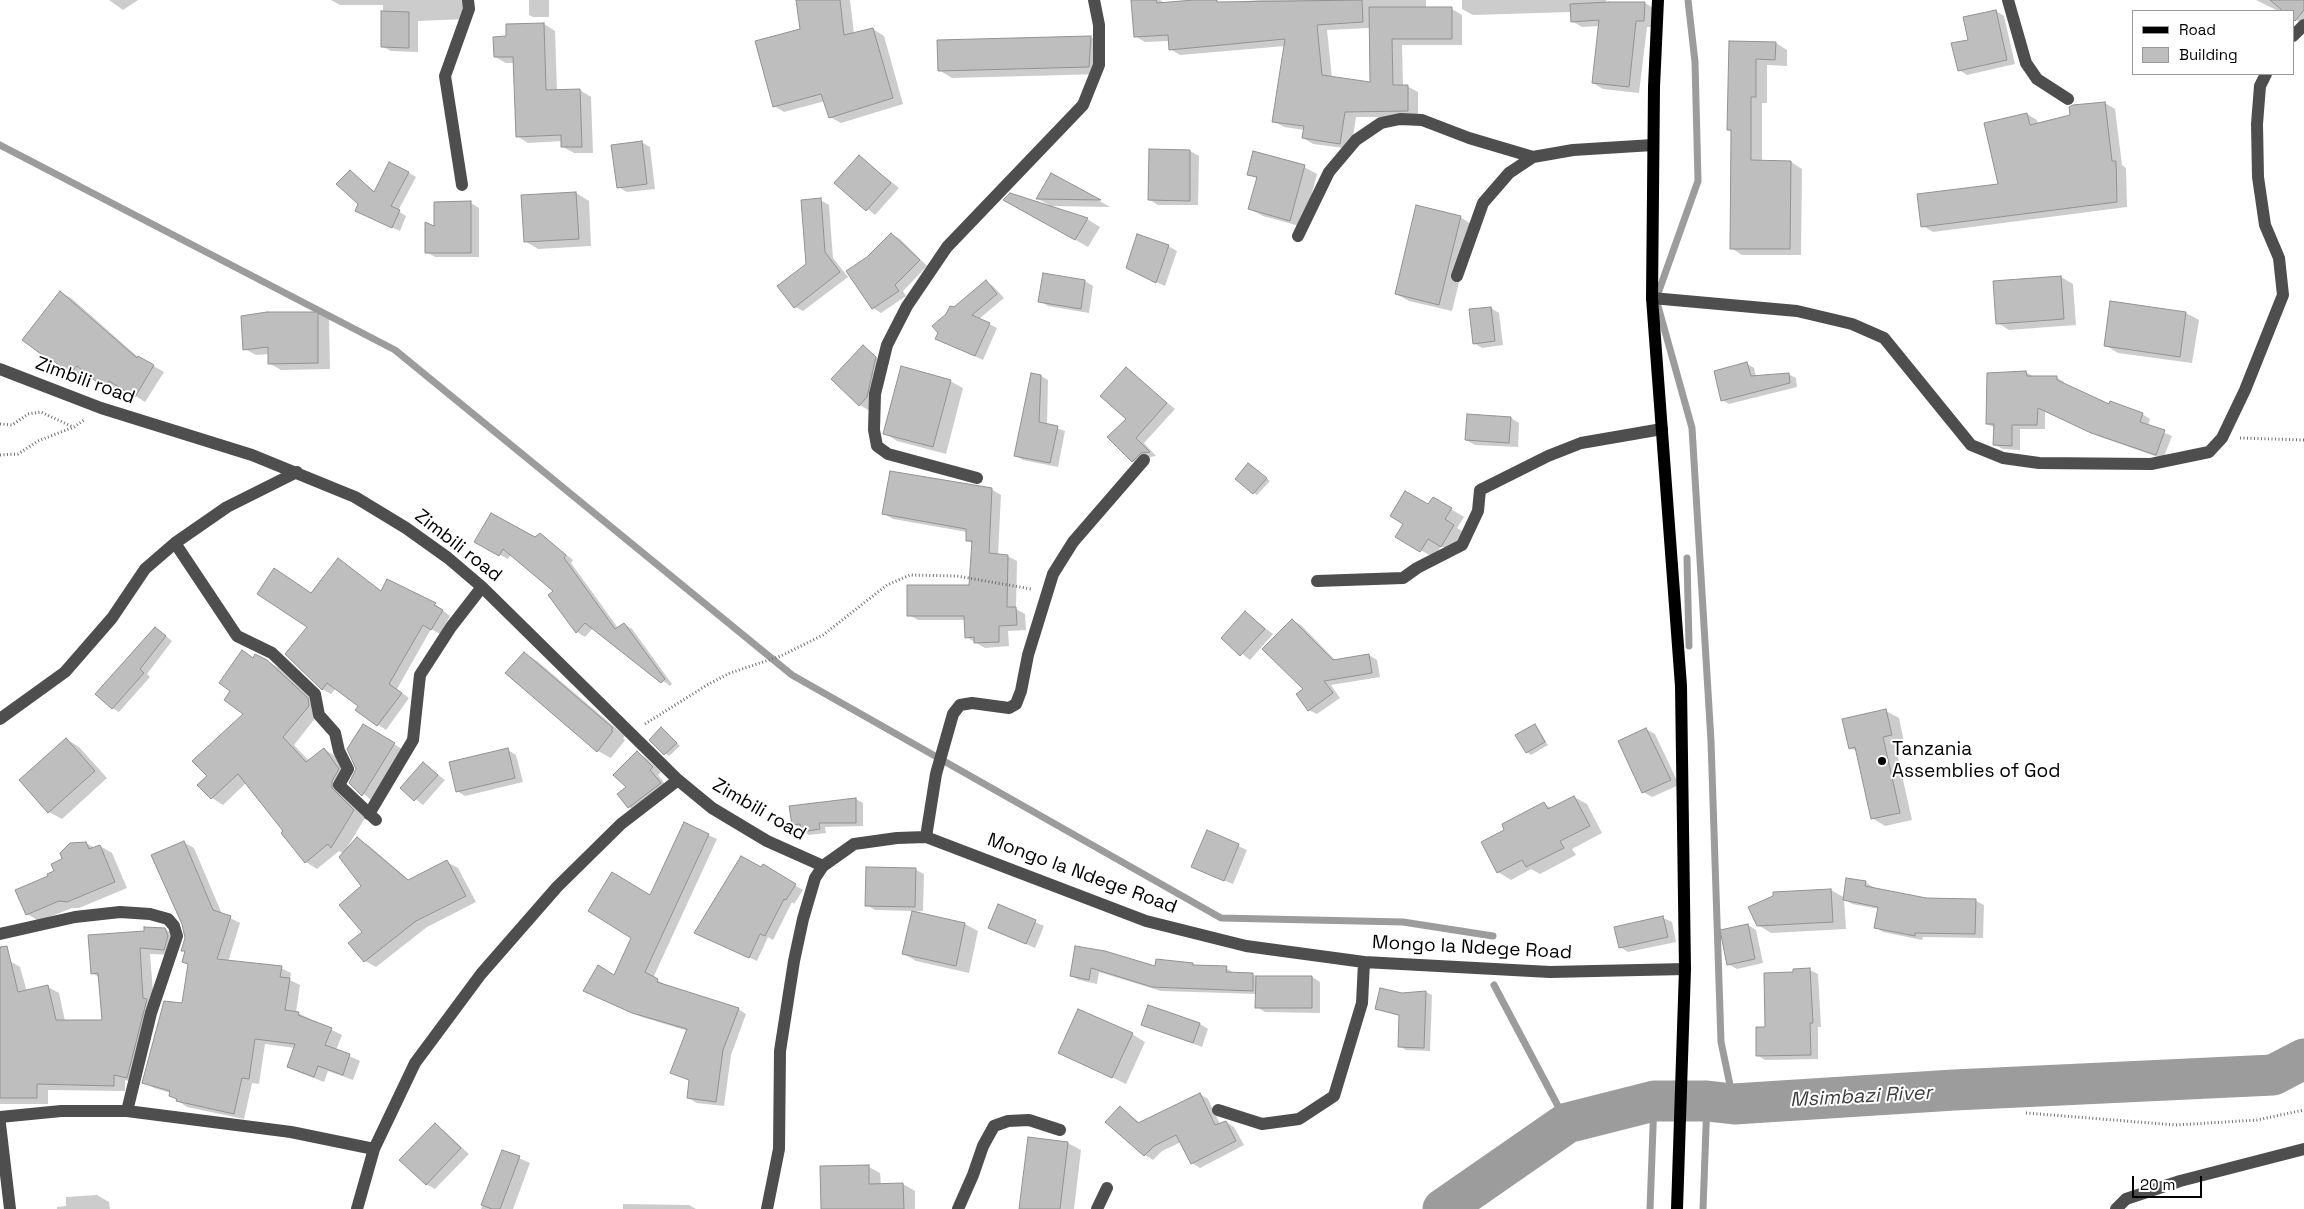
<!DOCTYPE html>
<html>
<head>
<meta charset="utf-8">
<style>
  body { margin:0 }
  #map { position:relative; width:2304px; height:1209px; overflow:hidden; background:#fff; font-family:"Space Grotesk",sans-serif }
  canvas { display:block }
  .legend { position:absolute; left:2132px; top:10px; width:162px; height:65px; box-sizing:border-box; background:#fff; border:1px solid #999; margin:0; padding:6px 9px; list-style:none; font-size:15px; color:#000 }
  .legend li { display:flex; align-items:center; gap:10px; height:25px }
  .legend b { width:25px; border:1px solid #999 }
  .scale { position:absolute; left:2132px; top:1176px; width:70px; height:22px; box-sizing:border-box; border:2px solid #000; border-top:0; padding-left:6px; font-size:15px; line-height:18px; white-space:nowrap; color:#000; -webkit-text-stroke:4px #fff; paint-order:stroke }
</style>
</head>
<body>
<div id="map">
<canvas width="2304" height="1209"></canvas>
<ul class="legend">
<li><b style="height:6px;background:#000"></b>Road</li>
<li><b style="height:14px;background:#bebebe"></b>Building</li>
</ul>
<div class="scale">20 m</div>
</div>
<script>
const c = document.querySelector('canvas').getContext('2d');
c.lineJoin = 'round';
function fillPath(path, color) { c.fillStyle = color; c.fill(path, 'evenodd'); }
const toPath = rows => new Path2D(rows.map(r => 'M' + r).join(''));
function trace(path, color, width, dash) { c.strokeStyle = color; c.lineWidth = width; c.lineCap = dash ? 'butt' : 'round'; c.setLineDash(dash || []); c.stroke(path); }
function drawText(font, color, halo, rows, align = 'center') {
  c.font = font + ' "Space Grotesk",sans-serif'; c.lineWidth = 4; c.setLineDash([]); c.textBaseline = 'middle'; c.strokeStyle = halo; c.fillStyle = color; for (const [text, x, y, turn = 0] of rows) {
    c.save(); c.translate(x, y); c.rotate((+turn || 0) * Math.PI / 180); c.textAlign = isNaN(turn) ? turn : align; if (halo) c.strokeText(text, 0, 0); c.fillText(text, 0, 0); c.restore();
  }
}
fillPath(toPath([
  [109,0,138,0,123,10],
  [331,0,464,0,465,19,418,21,418,52,391,51,382,46,383,5,340,5],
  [529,0,549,0,549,17,533,17,529,15],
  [798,0,850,0,854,34,873,29,884,36,903,104,841,123,830,117,825,101,784,112,774,106,801,30],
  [1133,0,1160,0,1166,4,1210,0,1222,3,1259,0,1426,0,1426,9,1452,9,1462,15,1462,45,1402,45,1403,86,1407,86,1418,92,1418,117,1356,117,1351,149,1313,144,1303,138,1304,130,1284,127,1273,121,1285,46,1180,55,1170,49,1169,41,1145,42,1135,36],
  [1370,28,1371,84,1332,78,1327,30],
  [1462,0,1606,0,1606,3,1645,3,1655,9,1654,27,1647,27,1639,93,1603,89,1593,83,1600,26,1582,27,1572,21,1571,12,1473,15,1462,9],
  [2256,0,2304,0,2304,20,2301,23,2296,20,2293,18,2293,11,2283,9,2278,11],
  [1996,11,2004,16,2015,64,1967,75,1959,70],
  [544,24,555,31,557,91,580,90,591,97,593,153,574,153,563,147,563,141,528,143,517,136,514,63,506,63,495,57,508,37],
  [1091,37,1103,44,1102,74,952,78,939,70],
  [1730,42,1776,43,1787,50,1787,66,1767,65,1767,103,1762,103,1762,162,1791,162,1802,169,1801,255,1742,255,1731,248,1732,132,1728,130],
  [2105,103,2115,109,2122,165,2126,168,2127,207,1933,232,1923,226,1999,185,2027,114,2037,120,2038,124,2071,116],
  [641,142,650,147,655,189,627,192,618,187],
  [1150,150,1190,151,1199,156,1198,205,1158,205,1150,200],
  [860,157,899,188,875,215,836,183],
  [1304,167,1317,174,1303,227,1263,216,1250,209,1258,179,1249,174],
  [350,171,375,192,409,173,416,177,398,211,406,216,400,231,364,215],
  [1052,174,1110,207,1051,206,1038,199],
  [576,193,589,201,591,246,538,249,525,241],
  [820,200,829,205,833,258,848,277,803,311,795,307,807,265],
  [1005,200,1087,219,1100,227,1088,247],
  [436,203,471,203,479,208,479,257,435,257,427,252,436,228],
  [1460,217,1473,225,1452,311,1409,301,1396,294],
  [891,234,900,239,927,266,903,291,906,296,881,313,873,308,868,258],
  [1168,246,1177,251,1165,286,1136,273],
  [1044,275,1085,281,1093,286,1089,313,1048,306,1040,301],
  [2061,277,2073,284,2076,325,2009,330,1998,323],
  [986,282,993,286,1004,298,979,319,997,328,983,360,937,339,954,309],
  [60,292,71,298,138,357,164,372,145,402,120,386,115,392,87,372,81,379,23,340],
  [1491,308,1499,313,1503,345,1482,348,1474,343],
  [318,313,329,319,330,369,281,370,269,363,269,354,256,355,245,349],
  [2186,313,2199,320,2192,363,2118,353,2105,345],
  [863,347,884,363,875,402,868,410,860,405],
  [1747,364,1754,368,1756,377,1788,374,1796,378,1797,387,1729,404,1722,400],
  [1126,369,1175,409,1144,443,1156,456,1150,457,1141,466,1132,461],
  [2026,372,2034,377,2056,377,2064,382,2064,385,2110,406,2142,414,2150,419,2148,426,2172,436,2163,459,2101,437,2045,411,2045,429,2020,429,2020,450,2003,449,1995,445,1995,428,1987,424],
  [1041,376,1048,380,1047,425,1065,431,1058,467,1023,460,1016,456],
  [950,381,963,388,946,454,897,441,884,433],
  [1511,418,1519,423,1518,447,1475,445,1466,440],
  [1252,466,1270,481,1257,495,1254,493],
  [991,489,1001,495,998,555,1007,556,1017,561,1016,609,1025,614,1026,630,1008,631,1009,646,985,648,966,637,966,620,918,620,909,615,970,586,973,544,967,540,967,532,893,519,884,514],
  [1428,506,1446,506,1464,517,1457,528,1466,533,1454,553,1441,546,1434,558,1397,536,1405,524],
  [540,534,573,560,571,563,618,628,624,624,632,629,672,684,670,686,593,628,585,637,577,632,550,595,555,591,511,554,508,559,476,542,536,539],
  [382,592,435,604,450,616,440,634,431,629,397,689,409,698,386,730,357,710,360,706,336,688,331,694,322,689,309,627,312,594],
  [1246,613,1273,634,1250,660,1222,638],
  [1292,620,1301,625,1336,661,1369,655,1377,660,1380,677,1331,685,1340,698,1317,714,1309,710],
  [162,633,172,641,147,674,150,677,119,712,112,708],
  [524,653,537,661,625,736,623,738,625,740,611,758,598,751,507,673],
  [254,658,267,661,279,668,319,706,320,712,294,745,309,761,324,749,335,756,350,776,343,788,365,818,345,851,357,839,368,845,410,881,447,862,458,868,476,902,427,927,376,967,365,961,363,886,344,854,339,851,317,869,306,862,284,831,246,783,223,805,212,798,208,776,245,713],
  [1886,711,1899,718,1904,742,1895,744,1912,820,1885,826,1872,818,1858,752,1850,748],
  [363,725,402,749,371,800,351,783,357,769],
  [1535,726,1538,728,1548,745,1531,755,1527,752,1517,736],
  [1646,729,1655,734,1679,785,1652,797,1643,792],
  [665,731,680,746,669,756,650,740],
  [66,739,79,747,107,778,62,819,49,812],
  [508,750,516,755,523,782,465,796,457,791],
  [637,753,646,758,661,772,658,775,668,788,637,812,629,807,628,787],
  [424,764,445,780,423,805,402,788],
  [1574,797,1587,804,1602,833,1572,849,1576,855,1540,874,1531,869,1511,880,1498,872,1544,804,1552,808],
  [856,799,863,803,863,826,825,827,826,833,809,835,802,831,802,828,793,824,791,807],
  [684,824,717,839,653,978,666,985,738,1009,746,1014,731,1055,724,1106,697,1103,688,1098,696,1082,672,1072,688,1031,642,1017,584,991,615,977],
  [1207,832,1247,850,1233,884,1201,871],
  [183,842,194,848,222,914,240,923,228,962,281,968,291,973,290,980,300,985,296,1012,342,1035,336,1050,360,1061,353,1080,328,1071,324,1082,298,1072,288,1066,295,1048,265,1044,259,1084,252,1083,244,1119,187,1107,170,1095,171,1093,154,1088,144,1082,183,1005,190,965,183,962,186,952,182,950,186,938],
  [86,843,95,848,100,846,112,853,127,888,79,908,72,908,39,921,27,914,50,877,64,859],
  [763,866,803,890,794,904,792,902,773,940,768,937,757,961,704,937],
  [916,870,924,874,923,911,913,912,965,924,978,931,969,973,916,961,904,954,913,911,875,910,867,905],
  [1865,882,1873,887,1873,889,1926,899,1976,901,1984,905,1983,938,1923,937,1922,940,1883,932,1875,927,1879,909,1852,904,1844,899,1846,929,1771,933,1758,925,1831,890,1845,898],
  [999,906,1044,926,1035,948,990,928],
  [1663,918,1672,922,1676,942,1628,952,1620,947],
  [1748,925,1756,930,1763,963,1737,969,1728,964],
  [165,929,176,936,175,955,150,954,154,1004,137,1083,125,1080,125,1091,48,1090,48,1104,0,1104,0,963,10,961,20,967,27,992,48,987,59,993,65,1021,103,1022,100,978,92,973],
  [1076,948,1156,968,1157,961,1193,964,1198,967,1226,968,1234,973,1252,974,1258,977,1312,977,1320,982,1320,1013,1265,1012,1257,1007,1257,994,1161,991,1099,972,1097,984,1079,980,1071,976],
  [1810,970,1818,974,1821,1027,1818,1027,1818,1059,1765,1060,1757,1055,1766,1028,1794,974],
  [1426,992,1432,995,1430,1051,1406,1050,1399,1046,1400,1016,1376,1009,1402,995],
  [1142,1024,1200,1024,1208,1029,1202,1047],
  [1132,1034,1145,1042,1126,1084,1059,1052],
  [1200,1094,1208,1099,1220,1124,1226,1122,1234,1127,1244,1145,1200,1168,1192,1163,1181,1142,1162,1151,1153,1160,1145,1155,1120,1107,1140,1123],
  [435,1125,443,1130,469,1154,435,1189,426,1184],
  [1029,1138,1068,1143,1081,1150,1074,1209,1020,1209],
  [503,1151,530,1163,513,1209,481,1209],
  [869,1167,880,1173,881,1185,903,1184,915,1191,915,1209,822,1209],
  [97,1195,109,1202,110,1209,57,1209,57,1207,66,1206,66,1197],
  [623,1204,689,1205,696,1209,623,1209]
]), '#0003');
trace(toPath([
  [1688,0,1695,62,1698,181,1656,299,1692,428,1711,741,1721,1042,1734,1104],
  [0,145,395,350,792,675,1221,918,1403,922,1493,936],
  [1687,558,1689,646],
  [1494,985,1567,1123],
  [1650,1209,1654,1101],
  [1703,1209,1707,1101]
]), '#9c9c9c', 7);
trace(toPath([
  [1443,1209,1567,1123,1654,1101,1707,1101,1734,1104,1954,1090,2273,1075,2304,1059]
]), '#9c9c9c', 41);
const building = toPath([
  [796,0,840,0,844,35,873,28,893,98,829,118,821,94,773,107,755,41,800,29,796,0],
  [1131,0,1156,0,1157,3,1194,0,1217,0,1217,2,1362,0,1363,22,1317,25,1322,75,1370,82,1369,7,1452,7,1452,39,1392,39,1393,85,1408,85,1408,111,1345,112,1340,144,1302,138,1304,126,1272,122,1285,39,1169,50,1168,35,1134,37,1131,0],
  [2270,0,2304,0,2304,10,2295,21,2293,19,2293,11,2283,11,2270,0],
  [1609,2,1645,2,1644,21,1636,21,1629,87,1592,83,1599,20,1571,22,1570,4,1609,2],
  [1996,10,2007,60,1958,71,1951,43,1968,40,1963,17,1996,10],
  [381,11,409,12,409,48,381,47,381,11],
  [544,23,546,90,580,89,582,147,561,147,561,135,516,137,513,57,494,57,493,37,506,36,506,24,544,23],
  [1091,36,1089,67,938,71,937,40,1091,36],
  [1729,41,1776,42,1775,60,1756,59,1756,97,1751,97,1751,160,1791,161,1790,249,1730,249,1731,130,1727,130,1729,41],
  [2105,102,2112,161,2116,161,2117,202,1921,227,1917,194,1998,184,1984,123,2027,113,2030,125,2070,115,2069,107,2073,105,2105,102],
  [642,141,647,184,617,188,611,145,642,141],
  [1149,149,1190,150,1190,201,1148,200,1149,149],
  [1253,151,1305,165,1290,221,1248,209,1257,177,1247,175,1253,151],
  [859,155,891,183,866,211,834,183,859,155],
  [389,162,409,172,391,206,400,210,392,228,355,211,358,204,336,184,350,170,374,192,389,162],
  [1051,173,1101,200,1036,199,1051,173],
  [576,192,579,239,524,242,521,195,576,192],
  [1010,193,1088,218,1075,240,1003,200,1010,193],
  [821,198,825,252,840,272,794,308,777,286,806,264,801,200,821,198],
  [471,201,471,253,425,253,425,222,434,226,434,202,471,201],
  [1416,205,1461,216,1439,305,1395,294,1416,205],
  [891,233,920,260,895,285,899,291,872,309,846,271,867,257,891,233],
  [1137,234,1169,245,1156,283,1126,268,1137,234],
  [1043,273,1085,280,1081,309,1038,302,1043,273],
  [2061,276,2064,319,1996,324,1993,281,2061,276],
  [986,280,997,294,972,315,990,323,975,356,935,339,938,333,932,326,946,314,950,306,954,307,986,280],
  [60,291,137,358,138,356,154,365,135,397,109,381,104,388,77,366,70,374,50,358,49,360,22,340,60,291],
  [2110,301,2186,312,2180,357,2104,346,2110,301],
  [1491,307,1495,341,1473,344,1469,309,1491,307],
  [267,312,318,312,318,363,268,364,268,347,243,350,241,316,267,312],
  [863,345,876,357,867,397,859,406,831,379,863,345],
  [1747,362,1751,376,1789,373,1790,383,1721,401,1714,371,1747,362],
  [901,366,951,380,933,447,883,434,901,366],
  [1126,367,1167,403,1136,438,1150,452,1141,453,1132,462,1107,437,1126,419,1100,396,1126,367],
  [2026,371,2027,376,2057,376,2057,380,2109,404,2110,401,2143,413,2140,422,2165,430,2156,455,2091,433,2038,408,2037,425,2012,425,2012,446,1993,445,1994,424,1986,424,1987,373,2026,371],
  [1031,373,1041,375,1039,422,1058,426,1050,463,1014,456,1031,373],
  [1467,414,1511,417,1509,443,1465,440,1467,414],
  [1248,463,1267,478,1253,494,1235,479,1248,463],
  [890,471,992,488,989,553,1008,555,1007,607,1016,607,1017,625,999,626,999,642,974,643,974,637,965,638,964,616,907,616,907,585,969,585,972,541,966,541,966,529,882,514,890,471],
  [1405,491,1428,504,1433,497,1452,508,1445,519,1454,525,1441,547,1428,539,1420,552,1395,537,1403,524,1390,516,1405,491],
  [491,513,535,537,540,533,566,555,564,558,615,629,624,623,665,679,661,683,585,623,576,633,548,595,553,591,503,549,499,556,474,542,491,513],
  [338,558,381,591,387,579,436,603,434,605,443,610,431,630,423,625,389,684,402,693,377,726,355,710,358,706,327,683,322,690,285,654,307,627,257,594,274,568,311,593,338,558],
  [1245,611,1265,629,1240,656,1221,638,1245,611],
  [1292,619,1333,660,1369,654,1372,673,1324,681,1333,693,1308,711,1296,694,1303,689,1262,649,1292,619],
  [155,627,166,636,140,669,144,673,112,709,95,694,155,627],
  [242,650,253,658,255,654,267,660,308,698,309,706,283,737,306,762,324,748,339,769,332,781,332,788,354,810,331,848,328,844,305,863,281,833,283,831,238,774,211,799,197,785,207,776,192,761,243,714,224,700,230,691,219,683,242,650],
  [524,652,613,728,611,730,613,731,597,752,505,673,524,652],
  [1886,709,1892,735,1883,737,1900,813,1871,819,1855,747,1849,749,1842,719,1886,709],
  [363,724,395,743,362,796,349,783,356,769,347,749,363,724],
  [1535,724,1545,742,1526,753,1515,735,1535,724],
  [661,727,677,743,664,755,649,740,661,727],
  [1646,728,1671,780,1642,793,1618,741,1646,728],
  [66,738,95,771,48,813,19,780,66,738],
  [508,748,515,778,456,792,449,762,508,748],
  [637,751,653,767,650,770,661,783,628,808,617,794,626,787,613,775,637,751],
  [423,762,438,775,414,801,400,788,423,762],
  [1574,796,1590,826,1560,841,1564,848,1526,867,1522,860,1497,873,1481,842,1504,830,1502,824,1544,802,1548,809,1574,796],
  [856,798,856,823,819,823,820,829,801,832,800,824,792,825,789,806,856,798],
  [684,822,709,834,645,972,658,979,657,982,739,1008,723,1050,716,1102,687,1098,689,1080,670,1073,687,1029,632,1013,583,991,598,965,614,975,631,938,588,911,612,872,650,895,684,822],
  [1207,830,1239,844,1224,881,1191,867,1207,830],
  [357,837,408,880,447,860,466,896,416,921,364,962,348,943,362,932,339,905,361,886,339,857,357,837],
  [184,841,213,910,231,916,217,959,282,966,280,977,290,978,285,1010,299,1012,298,1015,332,1028,325,1045,350,1054,343,1075,318,1066,314,1077,287,1067,295,1044,255,1039,249,1079,242,1078,234,1114,176,1101,177,1099,169,1096,170,1091,142,1083,164,1001,182,1003,188,964,182,962,185,951,181,951,185,938,182,924,151,855,184,841],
  [86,842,89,849,100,845,115,882,67,902,59,901,26,915,15,890,48,876,47,874,54,871,51,864,62,859,60,853,70,843,86,842],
  [741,856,761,867,763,864,796,884,786,900,784,899,765,936,760,934,749,958,694,933,741,856],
  [866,867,916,868,915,907,865,906,866,867],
  [1846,878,1866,881,1865,886,1926,898,1976,899,1975,934,1915,933,1915,936,1874,928,1878,907,1843,900,1846,878],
  [1831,889,1833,922,1757,926,1748,907,1773,896,1773,892,1831,889],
  [998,904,1036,920,1026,944,988,928,998,904],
  [912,911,965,923,956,966,902,954,912,911],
  [1663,916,1668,937,1619,948,1614,927,1663,916],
  [1748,924,1755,959,1727,965,1720,930,1748,924],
  [144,927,165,928,168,936,164,950,140,948,143,998,147,999,127,1078,114,1075,114,1086,37,1084,37,1098,0,1098,0,947,7,946,18,992,48,985,56,1020,102,1020,98,973,91,974,88,935,144,931,144,927],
  [1075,946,1105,951,1155,966,1156,959,1193,963,1193,965,1227,966,1226,972,1253,973,1253,991,1152,987,1091,968,1089,980,1070,976,1075,946],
  [1810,968,1813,1023,1810,1023,1811,1055,1756,1056,1756,1027,1765,1027,1764,973,1793,972,1793,969,1810,968],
  [1256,976,1312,976,1312,1008,1255,1008,1256,976],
  [1380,988,1402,993,1426,991,1424,1048,1398,1047,1399,1015,1375,1009,1380,988],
  [1148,1005,1200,1023,1193,1043,1141,1025,1148,1005],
  [1078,1009,1133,1033,1112,1078,1058,1053,1078,1009],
  [1200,1093,1215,1125,1226,1121,1236,1141,1191,1164,1176,1135,1154,1146,1144,1156,1105,1122,1120,1106,1138,1123,1200,1093],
  [435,1123,461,1148,426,1185,399,1160,435,1123],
  [1028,1137,1068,1142,1060,1209,1019,1209,1028,1137],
  [502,1150,520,1156,500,1209,492,1209,481,1205,502,1150],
  [869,1165,869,1184,903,1183,904,1209,821,1209,820,1166,869,1165]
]);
fillPath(building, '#bebebe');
trace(building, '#929292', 1);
trace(toPath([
  [0,424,12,425,28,414,41,412,73,427],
  [2240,438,2304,440],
  [0,455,18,454,38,441,74,427,84,420],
  [645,724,707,685,730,673,781,656,823,635,887,585,910,575,957,576,1031,589],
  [2026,1113,2176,1125,2257,1120,2304,1110]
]), '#707070', 3, [1, 2.5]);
trace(toPath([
  [2008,0,2026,63,2037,79,2068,99],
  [2293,36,2304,25],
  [462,185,445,76,469,9,468,0],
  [1298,236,1329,172,1356,140,1381,123,1400,119,1422,120,1469,138,1533,157],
  [1457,276,1483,203,1509,173,1533,157,1573,150,1653,145],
  [1652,298,1797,311,1852,324,1884,338,1971,445,2003,458,2039,463,2151,464,2209,452,2222,438,2245,390,2283,295,2279,258,2265,225,2258,177,2257,124,2260,86,2266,74],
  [0,369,101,408,252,455,355,497,406,528,448,558,482,587,678,780,712,808,767,841,823,866],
  [977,478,888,454,877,446,874,430,875,394,887,345,907,306,947,247,1083,105,1099,65,1099,25,1094,0],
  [175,543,237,636,272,653,315,694,319,715,335,733,339,751,348,769,339,785,376,820],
  [1317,581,1403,578,1417,568,1462,545,1478,511,1480,490,1548,456,1581,443,1662,429],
  [0,719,65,672,112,618,145,569,175,543,227,507,297,472],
  [369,814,413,740,420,675,451,627,482,587],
  [926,837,936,774,953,714,960,705,972,703,1009,708,1016,704,1021,691,1028,655,1053,574,1073,542,1144,460],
  [0,934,75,917,120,912,150,914,168,919,174,926,177,936,151,1013,127,1111],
  [1218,1110,1262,1124,1299,1119,1334,1096,1362,1003,1364,962],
  [0,1117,61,1111,127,1111,291,1132,374,1149],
  [0,1124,10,1209],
  [357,1209,374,1149,415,1063,481,974,557,887,621,824,678,780],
  [767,1209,779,1149,780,1051,794,961,803,919,815,878,823,866,854,844,897,838,926,837,1146,921,1246,946,1364,962,1550,972,1685,969],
  [958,1209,973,1175,983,1146,994,1126,1008,1121,1029,1120,1060,1130],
  [1097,1209,1107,1188],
  [2116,1209,2126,1199,2180,1181,2304,1149]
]), '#4e4e4e', 12);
trace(toPath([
  [1658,0,1654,87,1652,298,1681,686,1685,969,1677,1209]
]), '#000', 12);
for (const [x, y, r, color] of [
  [1882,761,5,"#000"]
]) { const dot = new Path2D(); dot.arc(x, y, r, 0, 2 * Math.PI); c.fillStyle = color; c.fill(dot); trace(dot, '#fff', 2); }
drawText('19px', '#000', '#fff', [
  ["Zimbili road",85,381,20],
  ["Zimbili road",458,546,38],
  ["Zimbili road",759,810,30],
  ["Mongo la Ndege Road",1082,874,20],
  ["Mongo la Ndege Road",1472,948,3]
]);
drawText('19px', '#000', '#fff', [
  ["Tanzania",1892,750],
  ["Assemblies of God",1892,772]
], 'left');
drawText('italic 20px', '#3d3d3d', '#fff', [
  ["Msimbazi River",1861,1097,-3]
]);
</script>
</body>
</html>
